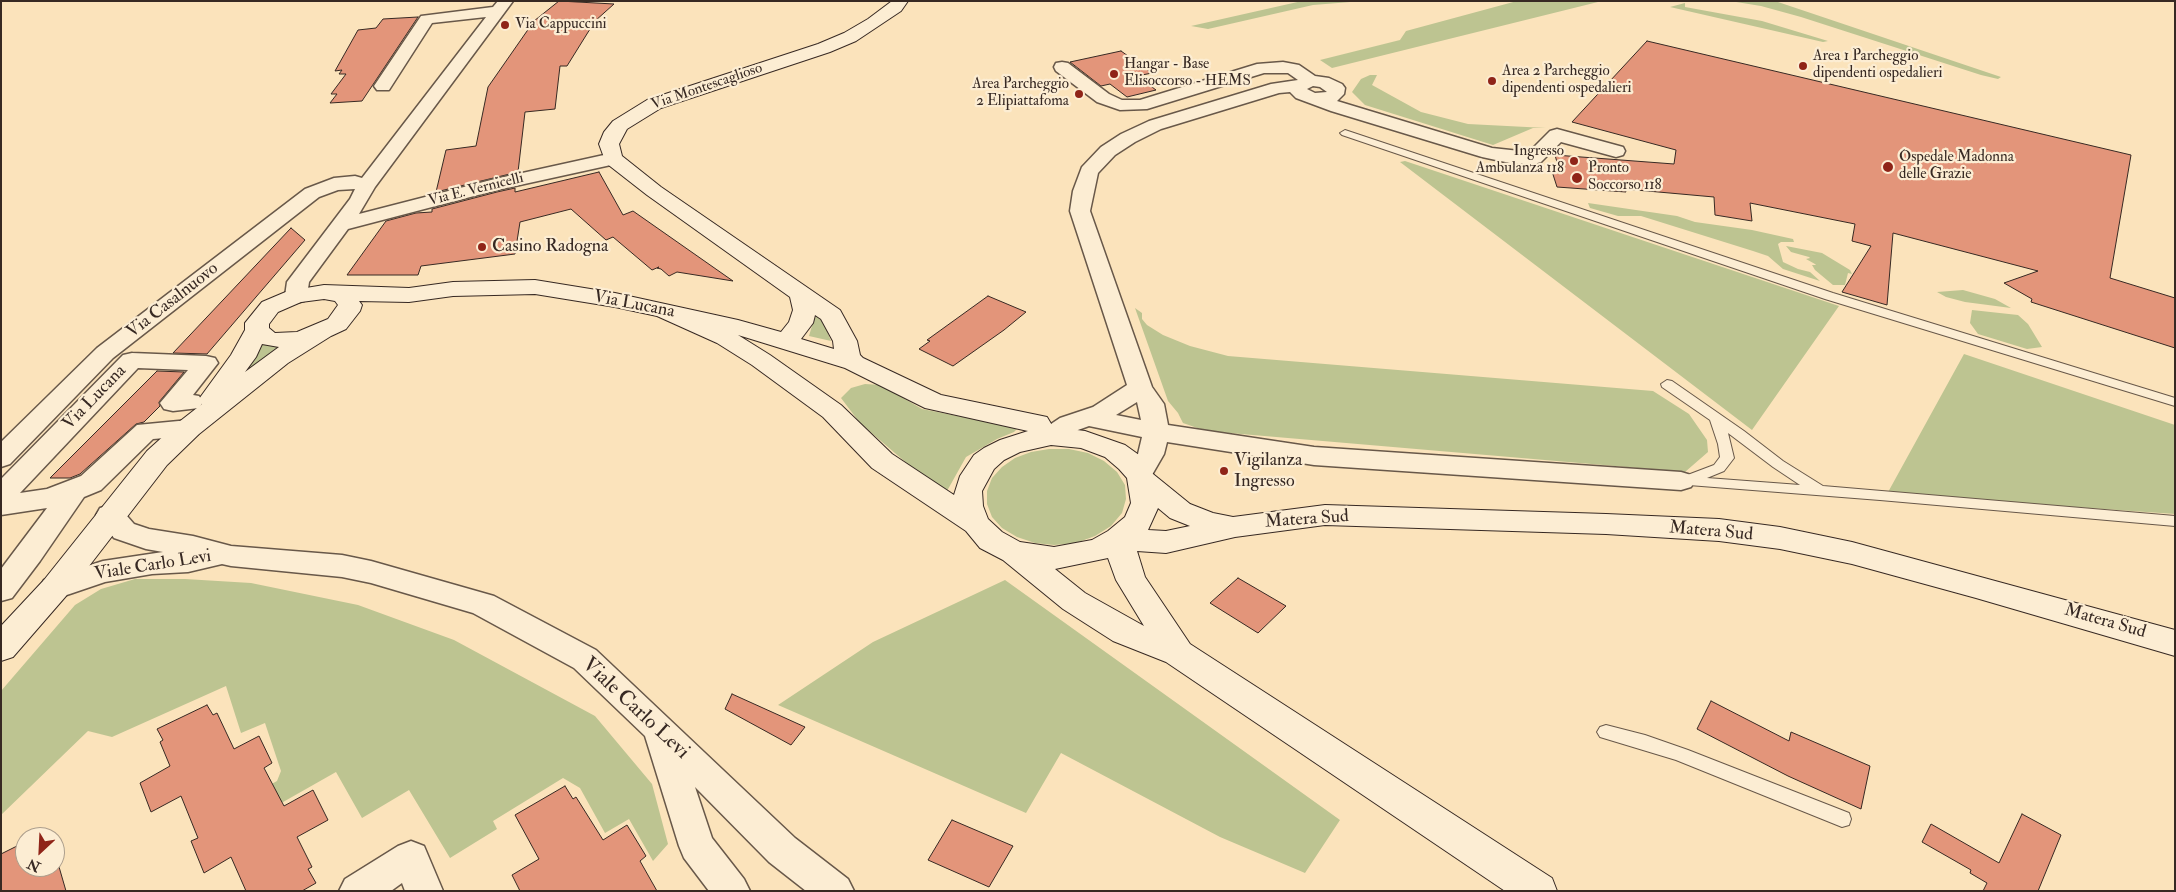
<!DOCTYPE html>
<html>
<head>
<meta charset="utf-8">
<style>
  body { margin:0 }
  #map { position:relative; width:2176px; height:892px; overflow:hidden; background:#fbe3bb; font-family:"IM FELL Double Pica",serif }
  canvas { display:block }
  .frame { position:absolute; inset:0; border:2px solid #372923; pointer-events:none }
  .north { position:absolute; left:15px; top:827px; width:50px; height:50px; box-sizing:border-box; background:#fcedd3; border:1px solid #ad9f8d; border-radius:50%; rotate:205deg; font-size:14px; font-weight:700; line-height:20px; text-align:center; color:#372923 }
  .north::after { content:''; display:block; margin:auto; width:18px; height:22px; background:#8f2418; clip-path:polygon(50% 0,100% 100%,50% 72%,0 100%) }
</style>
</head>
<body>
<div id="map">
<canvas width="2176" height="892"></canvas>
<div class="frame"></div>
<div class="north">N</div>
</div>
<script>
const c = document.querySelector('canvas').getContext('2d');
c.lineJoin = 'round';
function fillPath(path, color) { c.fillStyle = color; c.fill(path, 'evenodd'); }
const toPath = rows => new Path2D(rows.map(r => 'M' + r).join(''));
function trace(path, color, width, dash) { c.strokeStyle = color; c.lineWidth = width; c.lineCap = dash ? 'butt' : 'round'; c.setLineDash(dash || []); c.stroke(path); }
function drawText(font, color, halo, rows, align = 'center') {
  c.font = font + ' "IM FELL Double Pica",serif'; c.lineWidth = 4.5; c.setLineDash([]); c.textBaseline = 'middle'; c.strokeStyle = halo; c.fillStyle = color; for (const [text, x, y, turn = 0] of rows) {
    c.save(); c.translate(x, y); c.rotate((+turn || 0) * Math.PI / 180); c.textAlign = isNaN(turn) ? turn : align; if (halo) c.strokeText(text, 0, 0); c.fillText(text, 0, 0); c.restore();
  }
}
fillPath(toPath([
  [1302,1,1363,1,1313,5,1208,29,1191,26],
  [1517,1,1602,1,1332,68,1320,60,1400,40,1406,31],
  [1730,1,1775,1,2001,77,1998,79,1981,75,1801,17,1761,6],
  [1685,3,1685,7,1762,21,1828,41,1823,42,1670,7],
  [1370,75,1377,75,1372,85,1421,112,1468,124,1546,128,1533,128,1493,145,1365,105,1352,92,1361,79],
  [1405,161,1438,172,1839,306,1752,430,1400,162],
  [1588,203,1677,216,1695,222,1752,230,1793,239,1794,242,1781,242,1778,244,1783,262,1798,269,1810,272,1820,281,1783,269,1768,256,1753,251,1641,216,1618,216,1590,208],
  [1786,246,1822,253,1850,270,1852,274,1848,273,1845,285,1833,285,1815,270,1812,265,1816,265,1815,264,1806,259,1810,258,1809,257,1791,252],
  [1963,290,1995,299,2011,308,1965,302,1946,297,1937,292],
  [1135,308,1142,313,1142,319,1147,325,1163,335,1190,346,1228,356,1653,391,1689,414,1707,440,1708,452,1685,472,1206,431,1183,423,1178,413,1168,401],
  [1972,310,2018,315,2028,324,2042,347,2027,349,1978,334,1970,323],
  [818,315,821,316,831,341,809,336,814,319],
  [257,342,287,348,229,391],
  [1964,354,2175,425,2175,514,1887,494],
  [865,384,881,385,922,409,1018,428,1014,432,997,439,966,457,947,491,917,472,860,423,841,398,851,388],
  [1049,449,1069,449,1088,453,1104,461,1117,472,1125,485,1126,499,1122,513,1111,526,1095,536,1076,543,1054,545,1035,543,1017,537,1002,528,992,517,987,504,987,491,992,478,1002,467,1015,458,1031,452],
  [135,579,185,579,251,583,358,605,454,640,595,716,652,784,668,844,653,861,629,819,605,833,580,788,563,778,493,821,497,829,450,858,409,790,362,818,336,772,269,810,259,791,277,781,281,771,265,723,241,733,226,686,112,737,88,731,1,815,1,691,75,605,101,589],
  [1005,580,1340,820,1305,873,1220,837,1061,753,1026,813,778,705,873,642]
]), '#bdc491');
const building = toPath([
  [559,1,614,4,595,21,567,66,560,66,555,109,525,112,518,172,436,192,446,150,476,146,488,87,534,21,559,1],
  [418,17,362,101,330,103,337,94,331,94,346,74,339,74,342,70,335,71,358,30,376,28,383,19,418,17],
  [1647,41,2131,155,2110,278,2175,298,2175,348,2031,302,2032,299,2004,283,2038,271,1893,233,1887,305,1842,292,1871,246,1852,241,1855,224,1750,203,1752,221,1715,215,1714,197,1625,189,1626,192,1557,187,1550,165,1558,166,1555,155,1674,164,1676,150,1572,122,1647,41],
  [1121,51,1152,73,1137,76,1156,90,1127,97,1110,84,1101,86,1070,62,1121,51],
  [599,172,623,215,633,211,733,281,677,272,669,276,661,269,657,268,659,267,652,270,613,237,606,240,571,209,520,222,515,254,421,266,418,275,347,275,386,221,416,213,432,212,432,209,497,192,515,188,515,192,599,172],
  [291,228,305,240,207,354,173,353,291,228],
  [988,296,1026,312,1004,330,953,366,919,349,930,341,927,340,988,296],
  [157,371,184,372,159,402,160,406,144,422,136,424,80,474,70,478,50,478,157,371],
  [1238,578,1286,606,1258,633,1210,603,1238,578],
  [732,694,805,727,791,745,725,709,732,694],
  [1711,701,1789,741,1791,732,1870,766,1861,809,1788,776,1697,729,1711,701],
  [207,705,213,715,217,713,234,749,259,736,272,763,264,768,284,806,313,790,328,820,297,837,312,867,308,869,316,883,302,891,246,891,231,857,204,873,191,841,198,838,181,796,151,812,140,783,170,766,160,742,163,740,157,729,207,705],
  [565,786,573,799,576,797,603,840,627,825,646,856,640,861,657,891,520,891,512,875,539,859,515,815,565,786],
  [2022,814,2061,835,2038,891,1983,891,1987,883,1970,873,1971,870,1922,842,1931,824,1999,863,2022,814],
  [952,820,1013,846,989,887,928,860,952,820],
  [25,842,25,867,55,867,55,853,66,891,1,891,1,854,25,842]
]);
fillPath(building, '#e3957a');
trace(building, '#372923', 1);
const lane = toPath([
  [1345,130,1833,293,2175,398,2175,406,1825,299,1342,135,1340,133,1345,130],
  [1667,380,1672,381,1744,431,1783,461,1823,486,2175,516,2175,526,1880,500,1676,484,1674,481,1676,478,1685,476,1714,465,1720,457,1718,444,1710,420,1662,387,1661,384,1667,380],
  [1728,433,1773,467,1800,485,1707,478,1724,471,1734,458,1728,433],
  [1606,725,1645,735,1688,750,1849,813,1851,819,1849,825,1842,827,1676,760,1600,737,1597,732,1600,727,1606,725]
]);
const street = toPath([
  [498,1,513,1,375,187,359,214,495,179,613,153,620,155,623,159,620,163,497,190,348,229,309,282,307,296,304,301,296,303,288,301,285,296,287,282,350,199,355,189,338,190,319,197,113,358,10,464,1,467,1,442,97,348,305,189,334,178,355,176,362,178,486,17,432,23,389,90,377,90,374,86,421,16,493,7,498,1],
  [1062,62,1068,63,1109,94,1122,100,1140,100,1257,64,1283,62,1299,65,1315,76,1329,78,1342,84,1345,88,1344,94,1337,101,1492,148,1529,152,1550,131,1557,129,1623,147,1625,151,1623,155,1616,157,1561,142,1541,162,1534,164,1510,163,1482,157,1331,111,1296,98,1290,92,1279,93,1161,129,1135,142,1115,155,1098,173,1090,211,1152,387,1164,404,1168,425,1314,447,1681,472,1691,475,1695,481,1691,487,1681,490,1314,465,1167,442,1164,454,1149,480,1139,483,1129,480,1126,474,1138,454,1142,437,1089,426,1078,430,1060,442,1051,444,1042,442,1038,436,1042,430,1060,418,1093,407,1127,385,1070,211,1073,191,1082,167,1101,147,1121,134,1149,121,1271,84,1298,80,1288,73,1264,73,1147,109,1120,110,1097,102,1056,71,1054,67,1056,63,1062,62],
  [1313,86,1320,87,1327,92,1315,93,1307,89,1313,86],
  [1137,402,1141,420,1116,415,1137,402],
  [132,353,206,356,215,358,218,363,193,395,199,396,203,402,199,408,173,411,164,409,160,403,188,370,138,368,20,493,47,489,81,476,137,425,189,420,198,422,202,428,198,434,189,436,153,439,101,490,84,497,40,561,12,598,1,601,1,569,47,508,1,515,1,479,123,355,132,353],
  [110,505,120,508,134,524,149,529,193,536,231,546,342,555,371,561,494,596,596,650,795,838,848,879,854,891,806,891,769,862,695,787,712,838,744,879,750,891,709,891,684,858,679,846,645,736,574,668,473,613,371,583,342,577,231,566,222,564,188,572,152,574,105,582,55,599,44,596,40,588,44,580,103,561,163,552,146,549,114,538,96,515,100,508,110,505],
  [411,841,424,846,443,891,405,891,402,883,391,891,339,891,345,879,398,846,411,841]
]);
const secondary = toPath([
  [892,1,908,1,901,11,856,41,830,52,661,108,627,129,619,144,622,156,661,187,840,310,857,341,860,355,863,358,941,395,1047,417,1053,427,1085,431,1125,445,1139,455,1153,474,1190,504,1213,513,1233,517,1325,505,1606,514,1719,519,1780,527,1852,542,2175,630,2175,656,1976,598,1852,564,1780,549,1719,541,1606,534,1325,525,1235,537,1166,553,1137,551,1145,577,1190,644,1552,878,1557,891,1505,891,1166,662,1113,641,1063,609,1003,560,980,548,966,531,872,468,823,417,752,365,717,343,657,316,615,307,535,294,453,296,409,302,359,301,362,305,360,311,346,329,331,336,288,363,199,434,167,465,66,596,13,657,1,661,1,626,44,580,147,451,179,422,202,404,199,399,231,355,245,330,245,323,262,302,288,291,324,285,409,288,453,282,535,280,615,293,738,320,781,332,789,322,793,310,790,297,647,195,606,163,599,144,604,132,613,121,647,100,818,44,844,33,868,19,892,1],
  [324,299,335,301,338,305,328,319,297,332,275,333,269,328,269,324,278,312,301,302,324,299],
  [815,315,821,319,833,341,834,349,801,339,813,323,815,315],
  [738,335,845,368,925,408,1028,431,1000,440,984,448,974,455,960,476,954,495,892,454,841,405,770,355,738,335],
  [262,344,279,347,245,372,256,357,262,344],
  [1051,445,1081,448,1105,457,1119,469,1127,478,1131,503,1125,517,1108,531,1092,540,1054,547,1020,542,1002,532,988,519,983,506,982,491,994,469,1004,460,1020,452,1051,445],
  [1158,508,1170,518,1190,526,1166,531,1148,530,1158,508],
  [1108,558,1116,580,1144,626,1085,593,1055,569,1108,558]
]);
trace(lane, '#685849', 2);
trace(street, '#685849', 3);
trace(secondary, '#372923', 2);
fillPath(lane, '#fcedd3');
fillPath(street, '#fcedd3');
fillPath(secondary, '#fcedd3');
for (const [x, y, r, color] of [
  [505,25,5,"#8f2418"],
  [1803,66,5,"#8f2418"],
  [1114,74,5,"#8f2418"],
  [1492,81,5,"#8f2418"],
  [1079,94,5,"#8f2418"],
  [1574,161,5,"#8f2418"],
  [1888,167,6,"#8f2418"],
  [1577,178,6,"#8f2418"],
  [482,247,5,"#8f2418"],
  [1224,471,5,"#8f2418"]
]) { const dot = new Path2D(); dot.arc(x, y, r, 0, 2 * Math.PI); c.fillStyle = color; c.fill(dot); trace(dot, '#fcedd3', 2); }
drawText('15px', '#372923', '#fcedd3', [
  ["Via Cappuccini",515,25],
  ["Area 1 Parcheggio",1813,57],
  ["dipendenti ospedalieri",1813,74],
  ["Hangar - Base",1124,65],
  ["Elisoccorso - HEMS",1124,82],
  ["Area 2 Parcheggio",1502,72],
  ["dipendenti ospedalieri",1502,89],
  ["Area Parcheggio",1069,85,"right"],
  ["2 Elipiattafoma",1069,102,"right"],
  ["Ingresso",1564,152,"right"],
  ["Ambulanza 118",1564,169,"right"],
  ["Ospedale Madonna",1899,158],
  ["delle Grazie",1899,175],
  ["Pronto",1588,169],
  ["Soccorso 118",1588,186]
], 'left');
drawText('15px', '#372923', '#fcedd3', [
  ["Via Montescaglioso",707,87,-19],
  ["Via E. Vernicelli",476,190,-14]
]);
drawText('18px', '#372923', '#fcedd3', [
  ["Casino Radogna",492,247],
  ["Vigilanza",1234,461],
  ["Ingresso",1234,482]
], 'left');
drawText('18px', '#372923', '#fcedd3', [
  ["Via Casalnuovo",173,301,-38],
  ["Via Lucana",634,305,11],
  ["Via Lucana",95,398,-46],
  ["Matera Sud",1307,520,-4],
  ["Matera Sud",1711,532,5],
  ["Viale Carlo Levi",153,566,-9],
  ["Matera Sud",2105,622,16]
]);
drawText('21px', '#372923', '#fcedd3', [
  ["Viale Carlo Levi",635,709,43]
]);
</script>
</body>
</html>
